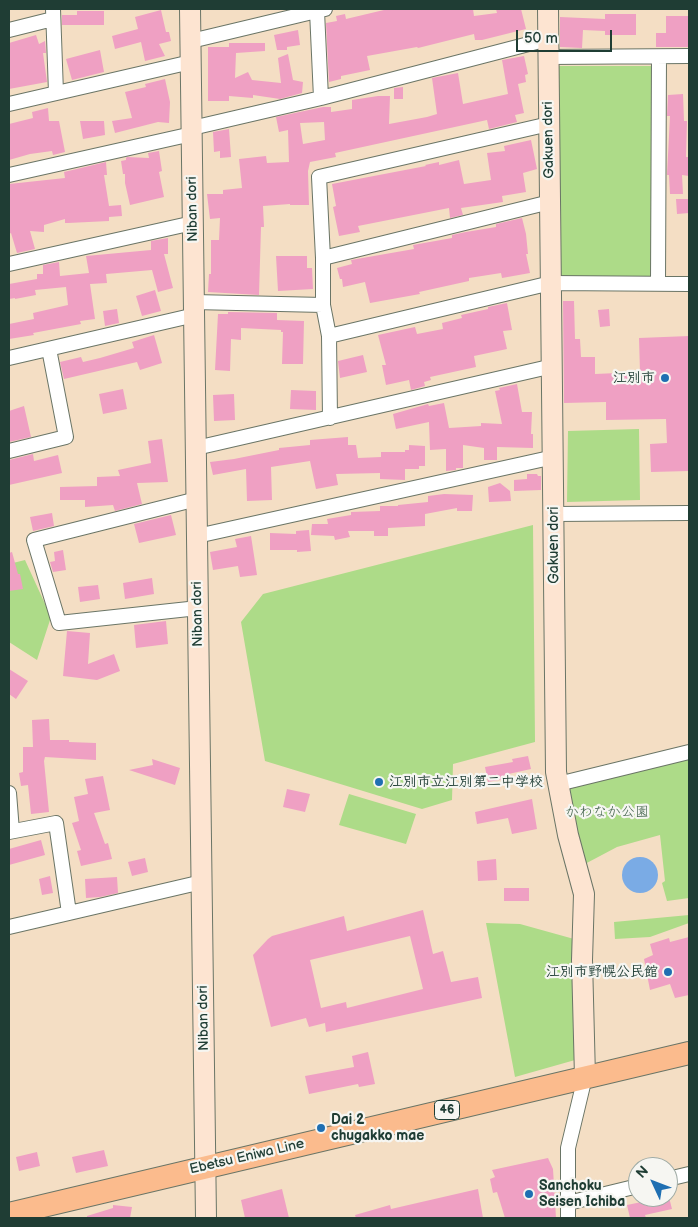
<!DOCTYPE html>
<html>
<head>
<meta charset="utf-8">
<style>
  body { margin:0 }
  #map { position:relative; width:698px; height:1227px; overflow:hidden; background:#f4dec4; font-family:"Balsamiq Sans",sans-serif }
  canvas { display:block }
  .frame { position:absolute; inset:0; border:10px solid #1f3d34; pointer-events:none }
  .north { position:absolute; left:628px; top:1157px; width:50px; height:50px; box-sizing:border-box; background:#f6f6f2; border:1px solid #a0aca6; border-radius:50%; rotate:313deg; font-size:14px; font-weight:700; line-height:20px; text-align:center; color:#1f3d34 }
  .north::after { content:''; display:block; margin:auto; width:18px; height:22px; background:#1f6fb2; clip-path:polygon(50% 0,100% 100%,50% 72%,0 100%) }
  .scale { position:absolute; left:516px; top:30px; width:96px; height:22px; box-sizing:border-box; border:2px solid #1f3d34; border-top:0; padding-left:6px; font-size:15px; line-height:18px; white-space:nowrap; color:#1f3d34; -webkit-text-stroke:4px #f6f6f2; paint-order:stroke }
</style>
</head>
<body>
<div id="map">
<canvas width="698" height="1227"></canvas>
<div class="frame"></div>
<div class="north">N</div>
<div class="scale">50 m</div>
</div>
<script>
const c = document.querySelector('canvas').getContext('2d');
c.lineJoin = 'round';
function fillPath(path, color) { c.fillStyle = color; c.fill(path, 'evenodd'); }
const toPath = rows => new Path2D(rows.map(r => 'M' + r).join(''));
function trace(path, color, width, dash) { c.strokeStyle = color; c.lineWidth = width; c.lineCap = dash ? 'butt' : 'round'; c.setLineDash(dash || []); c.stroke(path); }
function drawText(font, color, halo, rows, align = 'center') {
  c.font = font + ' "Balsamiq Sans","Klee One",sans-serif'; c.lineWidth = 4.5; c.setLineDash([]); c.textBaseline = 'middle'; c.strokeStyle = halo; c.fillStyle = color; for (const [text, x, y, turn = 0] of rows) {
    c.save(); c.translate(x, y); c.rotate((+turn || 0) * Math.PI / 180); c.textAlign = isNaN(turn) ? turn : align; if (halo) c.strokeText(text, 0, 0); c.fillText(text, 0, 0); c.restore();
  }
}
fillPath(toPath([
  [556,66,654,66,654,276,556,276],
  [639,429,640,500,567,502,568,431],
  [533,525,535,742,453,764,452,800,422,809,265,761,241,622,263,594],
  [25,560,51,617,37,660,9,642,9,564],
  [689,758,689,898,667,901,662,883,665,881,660,835,617,847,583,865,567,785],
  [349,794,416,814,406,844,339,825],
  [689,915,689,923,650,937,615,939,614,922],
  [486,923,520,924,574,939,575,1060,515,1077]
]), '#addb88');
fillPath(toPath([
  '622 875a18 18 0 1 1 36 0a18 18 0 1 1-36 0Z'
]), '#7aabe5');
fillPath(toPath([
  [388,9,473,9,474,16,497,13,496,9,521,9,526,29,482,40,475,40,474,34,418,48,417,47,367,56,370,70,341,76,341,79,329,82,326,23,337,21,336,16,345,14,346,19],
  [161,10,166,32,169,32,171,41,159,44,165,56,145,61,141,42,115,49,112,36,138,29,135,17],
  [77,11,104,11,104,25,62,25,62,15,77,15],
  [605,14,636,14,636,35,605,35,605,31,583,30,582,48,560,47,560,17,605,19],
  [666,16,689,16,689,47,656,47,656,33,666,33],
  [298,30,300,45,287,47,287,50,277,50,274,35],
  [36,35,39,44,45,41,46,53,43,53,47,82,9,89,9,43],
  [229,43,265,43,265,51,236,53,235,78,248,72,252,80,281,83,278,58,288,54,293,80,303,82,302,93,280,99,253,95,253,98,229,96,229,101,208,101,208,47,229,47],
  [100,50,104,72,72,80,66,59],
  [524,56,528,74,525,75,526,82,518,84,524,113,515,115,517,122,489,129,487,120,335,153,336,157,310,162,308,171,309,205,290,205,290,204,263,206,264,227,261,227,259,295,208,292,209,274,211,274,211,240,219,240,220,218,210,219,207,194,223,194,223,190,242,188,239,159,266,156,267,163,289,162,288,130,279,132,276,117,323,107,331,107,331,112,352,109,352,100,378,96,390,96,389,124,427,117,437,114,432,78,458,73,463,104,508,94,502,60],
  [324,122,325,140,303,144,300,123],
  [165,79,170,102,169,123,158,122,115,133,112,121,132,118,125,92,146,87,145,84],
  [403,87,403,99,394,99,394,88],
  [683,94,684,121,687,121,686,157,689,157,689,176,682,175,683,194,670,194,669,175,667,175,670,116,667,116,668,95],
  [48,108,49,121,59,121,65,152,53,155,52,151,30,154,9,160,9,124,33,118,32,112],
  [80,121,104,121,105,135,83,139],
  [229,129,231,157,220,158,220,151,214,152,213,132],
  [531,140,537,169,523,173,526,192,502,196,503,202,461,208,463,215,450,218,449,208,358,226,360,232,339,236,333,207,336,206,332,184,426,166,425,165,439,162,439,165,459,160,464,184,491,180,487,153,505,151,504,146],
  [159,151,162,171,159,172,164,197,130,205,125,183,125,174,123,174,121,161,126,160,126,158,127,157,149,158,148,153],
  [106,162,107,175,104,175,109,206,121,205,122,216,109,217,109,221,68,223,65,223,65,219,44,225,44,232,30,231,35,249,17,253,11,233,9,234,9,184,65,178,64,172],
  [676,199,689,199,689,213,677,214],
  [522,218,526,234,528,254,526,254,530,273,502,278,501,273,469,278,469,281,419,292,420,294,370,303,365,282,343,287,342,279,340,279,337,268,352,264,351,260,414,249,413,245,452,238,452,235,466,232,496,227,496,224],
  [168,238,168,254,164,254,173,288,158,292,152,270,106,274,107,283,90,284,95,319,80,321,81,324,33,333,34,335,9,339,9,324,34,319,33,313,68,305,66,287,35,290,36,295,15,299,15,298,9,299,9,284,37,279,37,274,43,274,43,265,59,262,60,276,89,273,86,256,151,250,151,241],
  [276,256,307,256,307,268,312,268,313,289,278,291],
  [155,290,161,311,142,316,136,296],
  [563,301,574,301,575,339,580,339,581,357,595,357,595,374,640,372,639,338,689,336,689,471,651,472,650,444,667,443,666,419,606,420,606,402,564,403],
  [507,303,512,330,503,331,507,349,474,356,476,367,430,377,431,380,424,382,425,386,411,390,409,380,386,385,382,365,386,365,378,335,415,327,417,334,443,329,442,323,462,318,461,315,488,309,488,307],
  [117,309,119,323,105,326,103,311],
  [609,309,610,326,600,327,598,310],
  [228,312,277,313,277,320,304,321,303,364,282,364,283,332,281,332,281,330,241,328,241,340,231,339,230,371,215,370,218,314,228,314],
  [154,335,162,363,140,370,137,362,64,379,60,362,81,357,83,362,100,358,134,348,132,342],
  [363,355,367,372,340,378,338,361],
  [517,384,522,412,532,412,531,434,533,434,533,448,497,447,497,460,484,460,484,448,463,445,463,468,456,468,456,470,446,471,446,449,430,450,429,422,396,429,393,414,428,404,429,406,444,403,449,428,481,426,481,423,502,424,495,391,500,390,499,388],
  [123,389,127,409,103,414,99,394],
  [291,390,316,391,316,410,290,409],
  [234,394,235,420,214,421,213,395],
  [24,406,31,437,9,442,9,411],
  [348,437,348,445,356,445,358,458,381,457,381,452,405,452,405,450,409,450,409,445,425,446,425,466,419,466,419,469,405,469,405,480,380,479,380,473,336,474,338,485,316,489,310,461,271,467,272,500,247,501,246,469,213,475,210,462,234,459,279,450,279,448,310,445,310,440],
  [162,439,168,482,137,483,142,504,115,511,113,505,85,507,85,500,60,500,60,487,97,486,97,477,120,476,118,470,151,463,148,441],
  [33,454,34,461,58,455,62,473,9,485,9,460],
  [527,474,537,474,538,476,541,476,541,490,514,491,514,480,527,479],
  [500,483,510,491,511,501,489,502,488,487],
  [444,494,473,495,472,511,457,511,457,508,425,514,425,526,388,528,388,536,374,536,374,531,348,531,350,537,335,540,334,536,311,535,312,524,328,524,327,519,351,515,351,512,380,511,380,506,398,506,398,505,428,502,428,496],
  [52,513,54,526,33,531,30,517],
  [171,515,176,535,139,543,134,524],
  [309,530,311,551,297,552,297,550,270,550,270,533,296,534,296,531],
  [251,536,257,575,240,577,238,566,213,570,210,552,237,547,235,539],
  [63,550,66,570,53,572,50,562,55,561,54,552],
  [12,552,18,574,20,574,23,589,9,591,9,553],
  [152,578,154,594,125,599,123,583],
  [98,585,100,599,80,602,78,587],
  [166,621,168,644,136,648,134,625],
  [67,631,90,633,88,664,114,654,120,671,97,680,63,676],
  [9,669,28,681,16,699,9,694],
  [49,719,50,740,69,740,69,742,96,743,96,760,45,757,44,761,49,812,31,814,28,785,21,786,19,773,23,772,23,747,33,747,32,720],
  [528,756,531,769,504,775,505,779,488,782,485,767,513,762,512,759],
  [152,759,180,768,175,785,129,770,153,765],
  [103,776,110,810,94,813,105,844,108,843,112,859,81,866,77,851,81,850,72,823,79,821,74,797,88,794,85,779],
  [287,789,310,794,305,812,283,807],
  [532,799,537,829,512,834,508,818,477,824,475,812],
  [41,840,45,855,9,865,9,849],
  [145,858,148,872,132,876,128,862],
  [496,859,497,880,478,881,477,861],
  [50,876,53,893,42,895,39,879],
  [117,877,118,893,100,897,86,898,85,879],
  [504,888,529,888,529,901,504,901],
  [423,910,433,954,443,951,451,982,478,977,482,998,326,1032,325,1023,309,1027,306,1018,271,1027,253,955,268,939,272,936,344,916,347,931],
  [410,936,423,989,347,1008,346,1002,321,1008,310,960],
  [689,937,689,995,675,998,670,984,650,990,644,959,653,955,650,944,669,938,670,942],
  [368,1052,375,1084,359,1087,358,1084,309,1094,305,1076,354,1067,352,1056],
  [104,1150,108,1166,76,1173,72,1157],
  [37,1152,40,1166,19,1171,16,1157],
  [548,1158,553,1169,556,1218,505,1218,497,1192,493,1193,490,1179,495,1177,492,1170],
  [282,1189,289,1218,245,1218,241,1200],
  [478,1189,483,1218,356,1218,355,1215,390,1205,391,1209],
  [656,1197,669,1197,672,1209,645,1215,646,1218,630,1218,627,1205,656,1199],
  [113,1205,132,1207,130,1218,87,1218,87,1216,113,1208]
]), '#efa0c3');
const street = toPath([
  [53,9,56,93],
  [317,11,321,98],
  [9,30,53,19],
  [191,41,325,9],
  [548,57,689,56],
  [9,104,191,62],
  [192,128,321,98,548,39],
  [9,175,192,134],
  [323,258,550,202],
  [9,264,193,223],
  [658,283,659,57],
  [194,302,323,305],
  [329,336,551,283,689,284],
  [9,358,195,315],
  [330,418,329,336,323,305,323,258,319,177,549,124],
  [196,448,553,366],
  [9,451,66,437,49,349],
  [197,499,34,540,59,623,198,608],
  [554,514,689,513],
  [197,536,554,457],
  [558,784,689,752],
  [9,793,12,831],
  [9,832,56,823,69,913],
  [9,927,202,882],
  [668,1179,689,1174],
  [568,1203,638,1186],
  [568,1218,568,1148,585,1077]
]);
const secondary = toPath([
  [190,9,206,1218],
  [548,9,556,772,568,835,584,894,582,960,585,1077]
]);
const primary = toPath([
  [9,1214,689,1053]
]);
trace(street, '#6a7566', 16);
trace(secondary, '#6a7566', 22);
trace(primary, '#6a7566', 24);
trace(street, '#fff', 14);
trace(secondary, '#fde4d1', 20);
trace(primary, '#fbbb8d', 22);
for (const [x, y, r, color] of [
  [665,378,5,"#1f6fb2"],
  [379,782,5,"#1f6fb2"],
  [668,972,5,"#1f6fb2"],
  [321,1128,5,"#1f6fb2"],
  [529,1194,5,"#1f6fb2"]
]) { const dot = new Path2D(); dot.arc(x, y, r, 0, 2 * Math.PI); c.fillStyle = color; c.fill(dot); trace(dot, '#f6f6f2', 2); }
for (const [x, y, w] of [
  [447,1110,25]
]) { const box = new Path2D(); box.roundRect(x - w / 2, y - 9.5, w, 19, 4); c.fillStyle = '#f6f6f2'; c.fill(box); trace(box, '#1f3d34', 1); }
drawText('bold 12px', '#1f3d34', null, [
  ["46",447,1110]
]);
drawText('14px', '#1f3d34', '#f6f6f2', [
  ["Gakuen dori",549,140,-91],
  ["Niban dori",193,209,-91],
  ["Gakuen dori",554,545,-90],
  ["Niban dori",198,614,-91],
  ["Niban dori",204,1018,-91],
  ["Ebetsu Eniwa Line",247,1157,-13]
]);
drawText('bold 14px', '#1f3d34', '#f6f6f2', [
  ["江別市",655,378,"right"],
  ["江別市立江別第二中学校",389,782],
  ["江別市野幌公民館",658,972,"right"],
  ["Dai 2",331,1120],
  ["chugakko mae",331,1136],
  ["Sanchoku",539,1186],
  ["Seisen Ichiba",539,1202]
], 'left');
drawText('14px', '#3b5d45', '#f6f6f2', [
  ["かわなか公園",607,812]
]);
</script>
</body>
</html>
